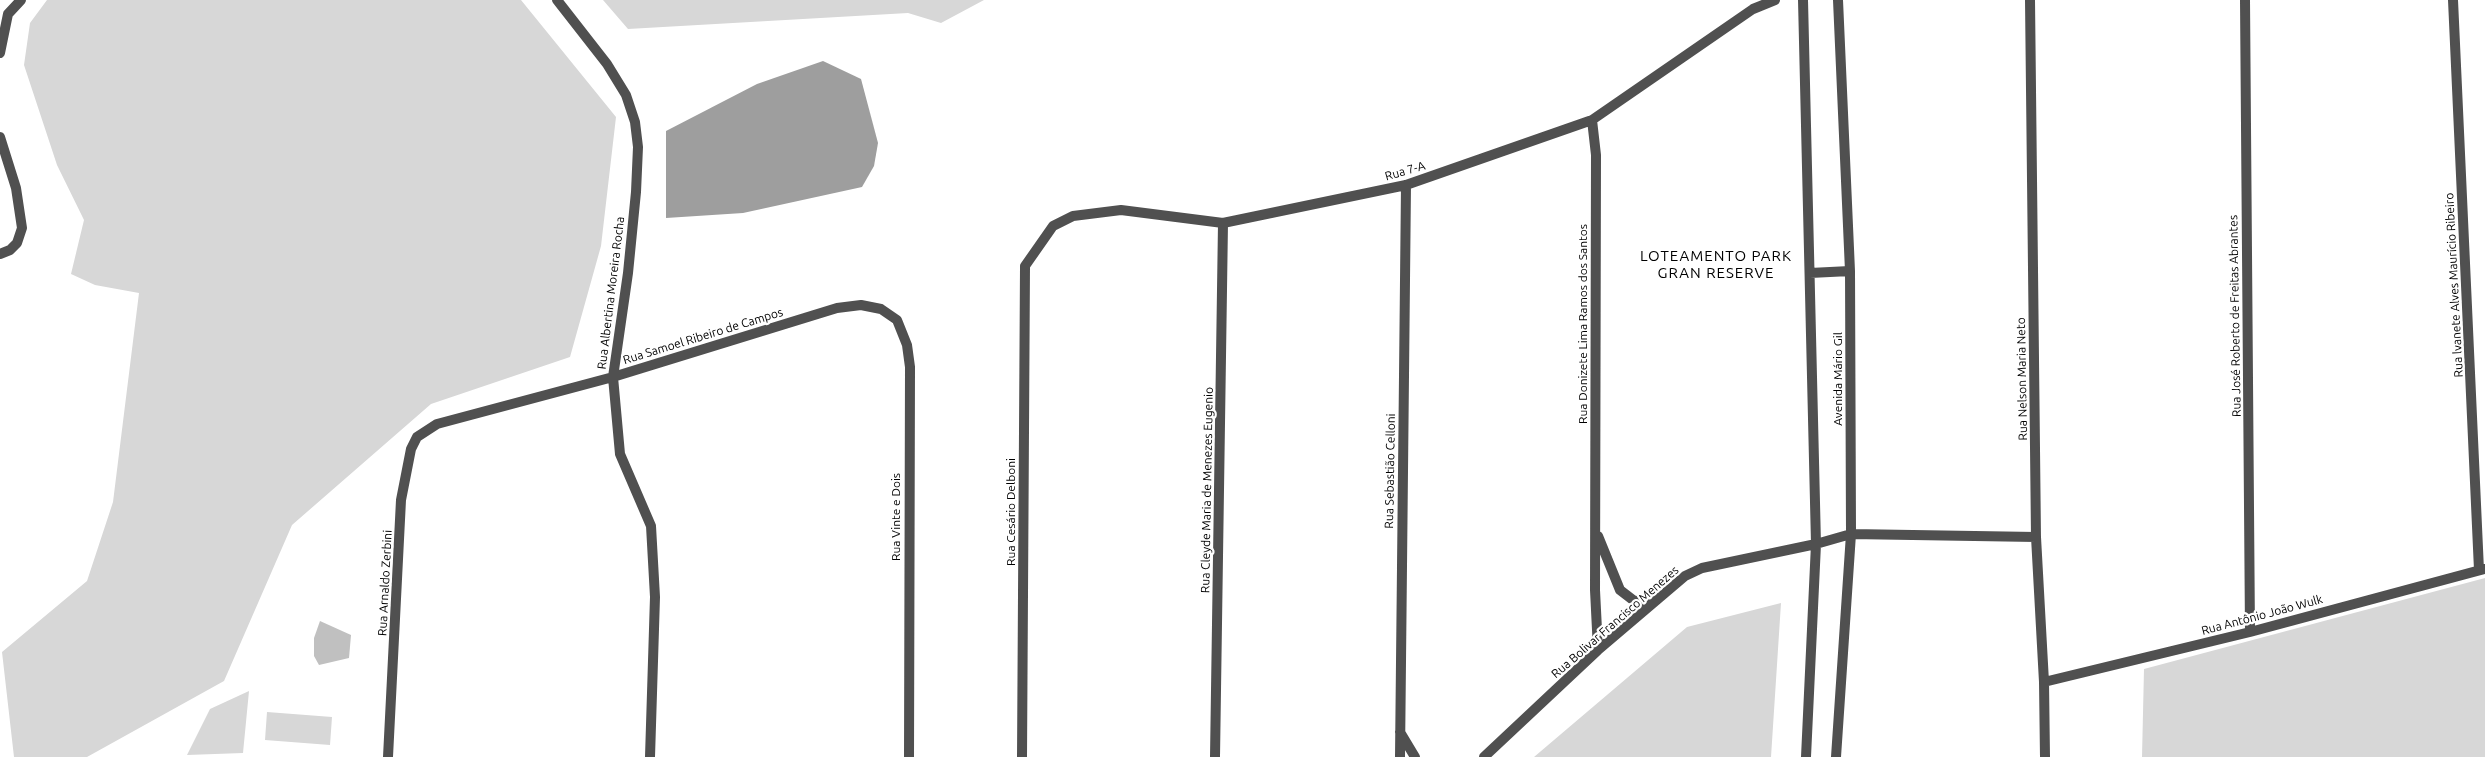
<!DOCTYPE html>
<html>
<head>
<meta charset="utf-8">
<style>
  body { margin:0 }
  canvas { display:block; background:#fff }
</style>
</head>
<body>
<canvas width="2485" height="757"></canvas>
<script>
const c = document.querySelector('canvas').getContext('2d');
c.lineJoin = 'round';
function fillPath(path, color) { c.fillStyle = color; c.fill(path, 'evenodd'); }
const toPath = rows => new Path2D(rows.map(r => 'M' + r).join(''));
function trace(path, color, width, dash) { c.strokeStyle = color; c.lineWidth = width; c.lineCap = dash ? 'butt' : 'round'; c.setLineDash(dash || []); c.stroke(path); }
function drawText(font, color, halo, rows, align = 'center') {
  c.font = font + ' Ubuntu,sans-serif'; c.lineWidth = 4.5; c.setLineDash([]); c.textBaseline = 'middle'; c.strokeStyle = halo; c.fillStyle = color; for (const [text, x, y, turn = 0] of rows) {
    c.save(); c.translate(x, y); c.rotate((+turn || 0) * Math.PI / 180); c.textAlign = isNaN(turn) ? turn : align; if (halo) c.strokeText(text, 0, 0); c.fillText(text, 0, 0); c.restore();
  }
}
fillPath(toPath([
  [47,0,521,0,616,117,601,246,570,357,431,404,292,525,224,681,87,757,14,757,2,652,87,581,113,502,139,293,95,285,71,274,84,220,57,165,24,65,30,23],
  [603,0,984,0,941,23,908,13,628,29],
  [2485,578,2485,757,2142,757,2144,669],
  [1781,603,1771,757,1534,757,1687,627],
  [249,691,243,753,187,755,210,709],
  [267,712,332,717,330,745,265,740]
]), '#d7d7d7');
fillPath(toPath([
  [823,61,861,79,878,143,874,166,862,187,743,213,666,218,666,131,757,84]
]), '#9e9e9e');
fillPath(toPath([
  [320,621,351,635,349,658,319,665,314,656,314,638]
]), '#c0c0c0');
trace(toPath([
  [557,0,607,64,626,95,635,122,638,147,636,192,628,273,613,377,620,454,651,526,655,597,650,757],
  [1803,0,1816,544,1806,757],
  [2030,0,2036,537,2044,682,2045,757],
  [2245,0,2250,632],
  [2453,0,2479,570],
  [0,53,8,14,21,0],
  [1592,120,1596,155,1595,590,1598,650],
  [0,137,16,188,22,228,17,243,10,250,0,254],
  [1810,273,1850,271],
  [1598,536,1620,590,1633,600,1647,604,1655,600],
  [2044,682,2250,632,2484,569],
  [1400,732,1415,757],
  [388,757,401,500,411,449,417,437,437,424,613,377,837,308,861,305,881,309,897,320,907,345,910,367,909,757],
  [1022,757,1025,266,1053,226,1073,216,1121,210,1223,223,1406,185,1592,120,1753,9,1775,0],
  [1215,757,1223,223],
  [1400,757,1406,185],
  [1484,757,1598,650,1685,576,1702,568,1816,544,1851,534,2036,537],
  [1836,757,1851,534,1850,271,1838,0]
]), '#505050', 10);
drawText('12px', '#000', '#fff', [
  ["Rua 7-A",1405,171,-16],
  ["Rua lvanete Alves Maurício Ribeiro",2454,285,-93],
  ["Rua Albertina Moreira Rocha",611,293,-83],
  ["Rua José Roberto de Freitas Abrantes",2235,316,-91],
  ["Rua Donizete Lima Ramos dos Santos",1583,324,-90],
  ["Rua Samoel Ribeiro de Campos",703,336,-17],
  ["Avenida Mário Gil",1838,379,-90],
  ["Rua Nelson Maria Neto",2022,379,-91],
  ["Rua Sebastião Celloni",1390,471,-89],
  ["Rua Cleyde Maria de Menezes Eugenio",1207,490,-89],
  ["Rua Cesário Delboni",1011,512,-90],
  ["Rua Vinte e Dois",896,517,-90],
  ["Rua Arnaldo Zerbini",385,583,-87],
  ["Rua Antônio João Wulk",2262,615,-15],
  ["Rua Bolivar Francisco Menezes",1615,622,-41]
]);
c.letterSpacing = '1px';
drawText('15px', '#000', '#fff', [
  ["LOTEAMENTO PARK",1716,256],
  ["GRAN RESERVE",1716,273]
]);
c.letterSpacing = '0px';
</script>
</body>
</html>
